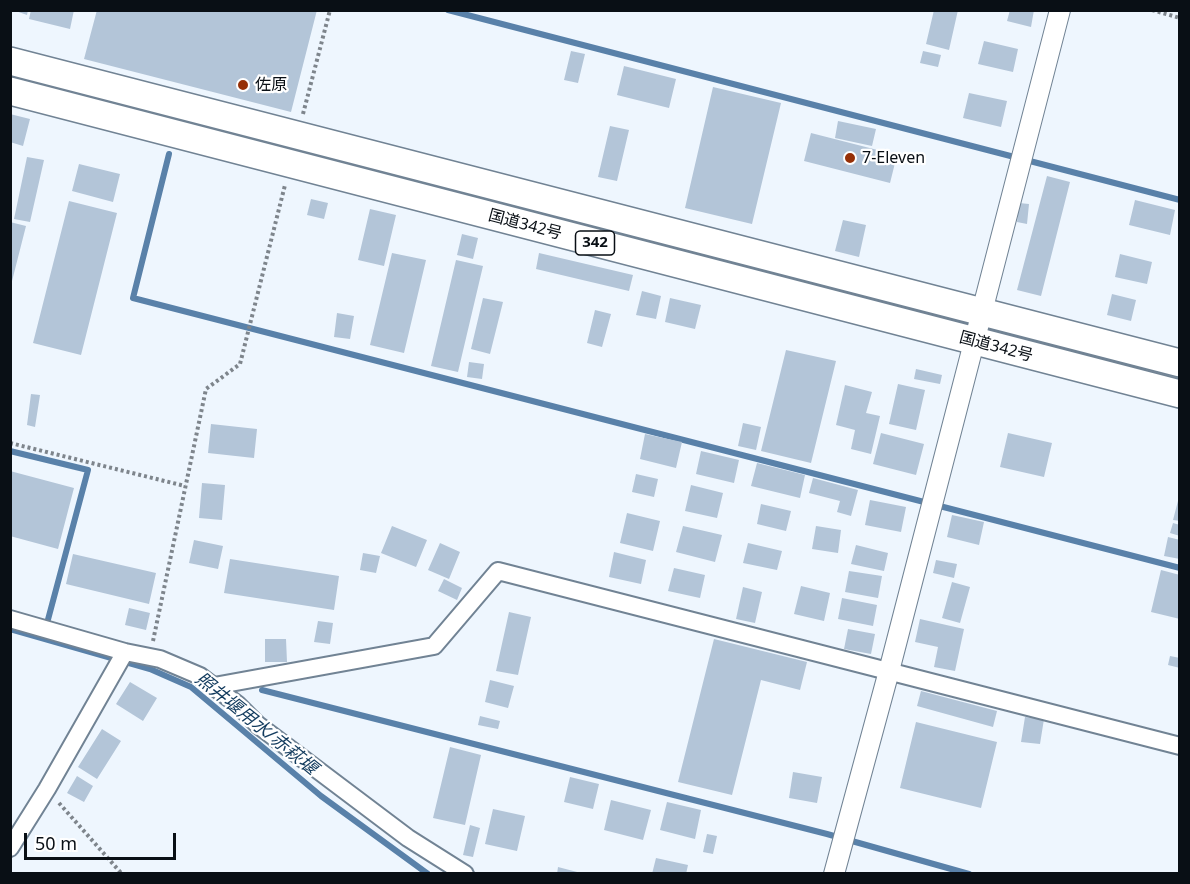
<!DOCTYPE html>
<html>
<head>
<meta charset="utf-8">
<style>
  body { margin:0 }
  #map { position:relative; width:1190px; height:884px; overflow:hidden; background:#eef6fe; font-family:"Noto Sans",sans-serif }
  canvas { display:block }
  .frame { position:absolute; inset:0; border:12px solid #090f15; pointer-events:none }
  .scale { position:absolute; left:24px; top:833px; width:152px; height:27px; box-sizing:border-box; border:3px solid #090f15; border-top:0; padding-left:8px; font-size:18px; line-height:21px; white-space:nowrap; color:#090f15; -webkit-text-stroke:4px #fff; paint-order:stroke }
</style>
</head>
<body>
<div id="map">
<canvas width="1190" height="884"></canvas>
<div class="frame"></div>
<div class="scale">50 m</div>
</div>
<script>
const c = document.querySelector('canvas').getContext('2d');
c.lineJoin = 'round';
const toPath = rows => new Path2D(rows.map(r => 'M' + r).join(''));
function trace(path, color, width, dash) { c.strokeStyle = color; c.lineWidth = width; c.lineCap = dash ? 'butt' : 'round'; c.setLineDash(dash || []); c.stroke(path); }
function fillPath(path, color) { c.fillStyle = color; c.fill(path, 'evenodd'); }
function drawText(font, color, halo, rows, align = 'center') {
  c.font = font + ' "Noto Sans","Noto Sans JP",sans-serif'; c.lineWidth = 4.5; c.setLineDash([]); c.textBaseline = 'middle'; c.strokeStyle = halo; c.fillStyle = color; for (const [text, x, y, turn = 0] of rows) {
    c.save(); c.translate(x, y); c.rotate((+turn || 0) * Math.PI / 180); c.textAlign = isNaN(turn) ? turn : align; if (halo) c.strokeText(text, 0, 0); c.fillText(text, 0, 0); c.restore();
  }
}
trace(toPath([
  [448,10,1180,200],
  [169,154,133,298,1180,568],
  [10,451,88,470,46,627],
  [10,629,150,669,191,687,321,796,428,874],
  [262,690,827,834,969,874]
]), '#5981a9', 6);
fillPath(toPath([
  [13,10,28,10,27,15],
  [31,10,74,10,70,29,29,19],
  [97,10,317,10,291,112,84,59],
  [934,10,958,10,949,50,926,44],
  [1010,10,1034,10,1031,27,1007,21],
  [984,41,1018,49,1013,72,978,64],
  [571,51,585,54,578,83,564,80],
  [923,51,941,55,938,67,920,63],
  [624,66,676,79,669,108,617,95],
  [713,87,781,103,752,224,685,208],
  [969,93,1007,101,1001,127,963,118],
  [10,114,30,119,23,146,10,142],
  [838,121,876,129,872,146,835,138],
  [610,126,629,130,617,181,598,177],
  [811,133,897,155,890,183,804,161],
  [27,157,44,160,30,222,14,219],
  [79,164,120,174,113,202,72,191],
  [1047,176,1070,182,1041,296,1017,290],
  [311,199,328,203,324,219,307,215],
  [1135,200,1175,210,1170,235,1129,225],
  [69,201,117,213,81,355,33,343],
  [1019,203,1029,204,1027,224,1017,222],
  [370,209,396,215,384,266,358,260],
  [843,220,866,225,859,257,835,251],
  [10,222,26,226,11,285,10,285],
  [462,234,478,238,473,259,457,255],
  [392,253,426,260,404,353,370,345],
  [539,253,633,275,629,291,536,269],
  [1120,254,1152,262,1147,284,1115,277],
  [456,260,483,266,458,372,431,366],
  [642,291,661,296,656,319,636,315],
  [1112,294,1136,300,1131,321,1107,315],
  [483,298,503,302,490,354,471,349],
  [670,298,701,305,695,329,665,322],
  [595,310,611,314,602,347,587,343],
  [337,313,354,316,350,339,334,337],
  [786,350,836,361,811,463,761,451],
  [469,362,484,364,482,379,467,377],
  [916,369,942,375,940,384,914,379],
  [898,384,925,390,916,430,889,424],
  [845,385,872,392,866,413,880,416,871,454,851,449,855,430,836,425],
  [31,394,40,395,35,427,27,425],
  [743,423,761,427,756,450,738,446],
  [211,424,257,429,254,458,208,453],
  [881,433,924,444,916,475,873,464],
  [1008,433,1052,443,1044,477,1000,467],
  [645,434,682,442,676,468,640,459],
  [701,451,739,460,734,483,696,474],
  [757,463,805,475,800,498,751,486],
  [10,471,74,488,58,549,10,536],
  [636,474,658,479,654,497,632,492],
  [813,478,858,490,851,516,837,512,840,501,809,493],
  [202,483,225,485,222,520,199,518],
  [691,485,723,493,717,518,685,511],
  [1179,497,1180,497,1180,521,1173,520],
  [870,500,906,507,901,532,865,525],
  [761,504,791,511,786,531,757,524],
  [627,513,660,521,653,551,620,543],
  [952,515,984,522,979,545,947,537],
  [1173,523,1180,525,1180,536,1170,533],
  [392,526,427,540,416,567,381,553],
  [683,526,722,535,715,562,676,552],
  [816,526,841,530,838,553,812,549],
  [1168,537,1180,540,1180,559,1164,556],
  [194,540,223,546,218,569,189,563],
  [440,543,460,552,449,579,428,570],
  [748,543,782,551,777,570,743,563],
  [856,545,888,553,884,571,851,564],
  [614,552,646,560,641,584,609,577],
  [363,553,380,556,376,573,360,570],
  [73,554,156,573,149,604,66,584],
  [230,559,339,576,334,610,224,593],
  [936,560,957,564,954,578,933,573],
  [674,568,705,575,700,598,668,591],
  [1161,570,1180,575,1180,619,1151,612],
  [849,571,882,576,878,598,845,592],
  [444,579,462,588,457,600,438,591],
  [952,582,970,587,960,623,942,618],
  [801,586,830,593,824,621,794,614],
  [743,587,762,592,755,623,736,619],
  [842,598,877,605,873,626,838,619],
  [129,608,150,613,146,630,125,625],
  [509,612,531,617,518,675,496,671],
  [920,619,964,629,955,671,934,667,938,647,915,642],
  [318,621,333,623,330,644,314,642],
  [848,629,875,634,871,654,844,649],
  [265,639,286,639,287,662,265,662],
  [714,639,807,662,800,690,761,680,732,795,678,782],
  [1170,656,1180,658,1180,668,1168,665],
  [490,680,514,686,508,708,485,702],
  [130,682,157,698,143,721,116,704],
  [921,691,997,711,993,727,917,706],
  [480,716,500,721,498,729,478,725],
  [1025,717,1044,719,1040,744,1021,742],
  [916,722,997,742,981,808,900,788],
  [102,729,121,741,97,779,78,767],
  [450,747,481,755,465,825,433,818],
  [793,772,822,777,817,803,789,798],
  [77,776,93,786,84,802,67,793],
  [570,777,599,784,593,809,564,802],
  [611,800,651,810,643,840,604,830],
  [667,802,701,810,695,839,660,830],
  [493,809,525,816,517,851,485,844],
  [470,825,480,828,473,857,463,855],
  [707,834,717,836,713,854,703,852],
  [656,858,688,865,686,874,652,874],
  [558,867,581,873,581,874,557,874]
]), '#b3c5d8');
const minor = toPath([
  [10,619,125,652,160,659,200,676,238,705,258,725,408,838,465,874],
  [214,686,434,646,498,571,1180,746],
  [10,848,47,789,125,652]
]);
const tertiary = toPath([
  [834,874,889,671,1060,10]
]);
const trunk = toPath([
  [10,61,1180,363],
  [10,91,1180,394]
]);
trace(minor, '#718394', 20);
trace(tertiary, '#718394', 22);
trace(trunk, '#718394', 30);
trace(toPath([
  [1152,10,1180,18],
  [303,114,330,10],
  [10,443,185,486],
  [153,641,206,389,240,364,285,185],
  [59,803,122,874]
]), '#7e858c', 4, [3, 3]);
trace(minor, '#fff', 16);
trace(tertiary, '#fff', 20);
trace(trunk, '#fff', 27);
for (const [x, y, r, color] of [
  [243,85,6,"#963007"],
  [850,158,6,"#963007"]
]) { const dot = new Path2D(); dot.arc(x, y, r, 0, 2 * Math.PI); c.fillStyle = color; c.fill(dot); trace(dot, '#fff', 2); }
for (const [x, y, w] of [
  [595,243,39]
]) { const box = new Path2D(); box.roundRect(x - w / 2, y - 12, w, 24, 4.5); c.fillStyle = '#fff'; c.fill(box); trace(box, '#090f15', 1.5); }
drawText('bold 15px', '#090f15', null, [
  ["342",595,243]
]);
drawText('16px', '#090f15', '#fff', [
  ["佐原",255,85],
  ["7-Eleven",862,158]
], 'left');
drawText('16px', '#090f15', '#fff', [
  ["国道342号",525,225,15],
  ["国道342号",996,347,15]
]);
drawText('italic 18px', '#113a5d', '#fff', [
  ["照井堰用水/赤萩堰",256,724,39]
]);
</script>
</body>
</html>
